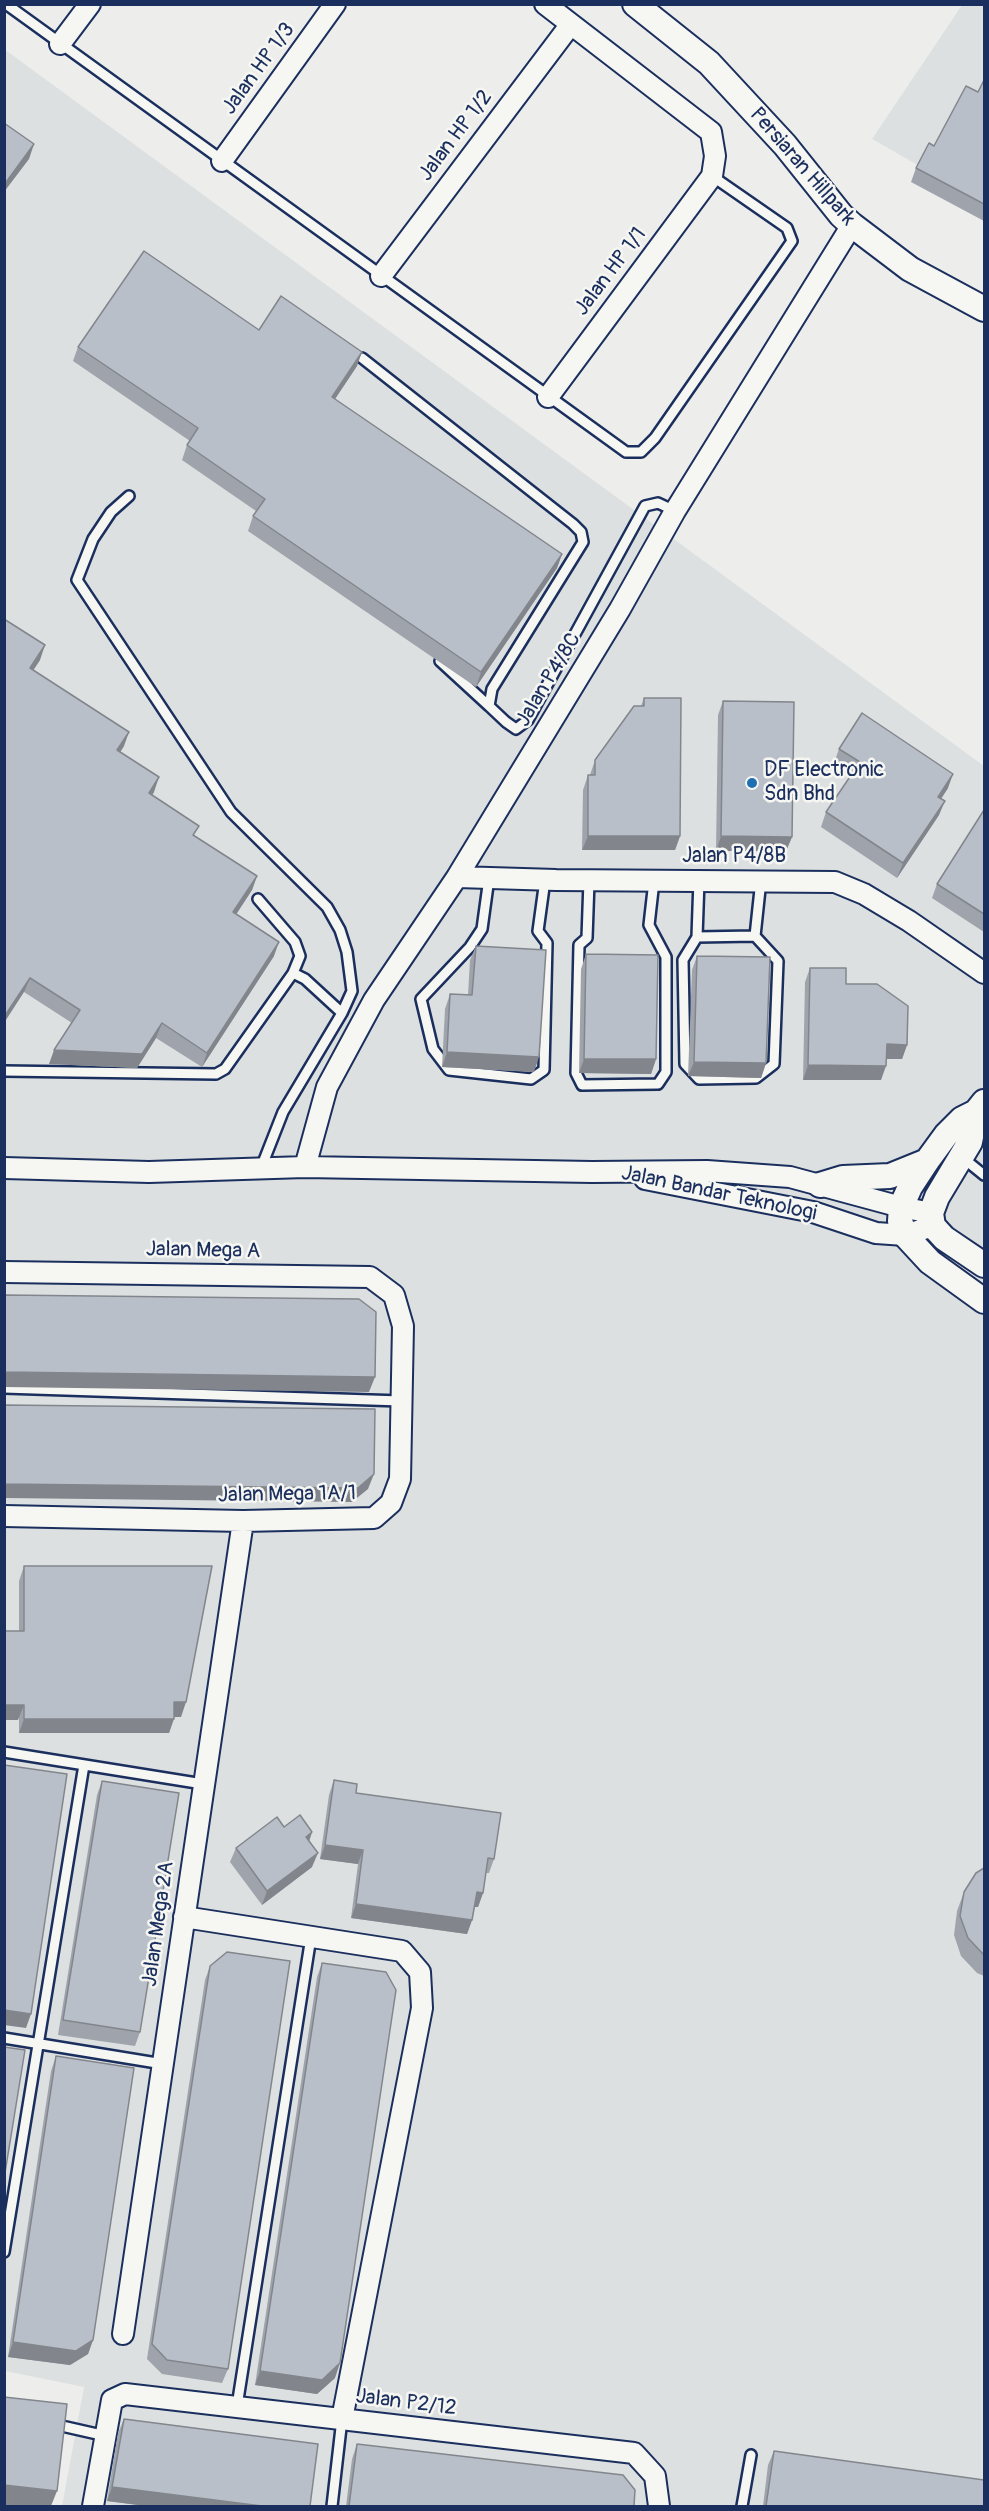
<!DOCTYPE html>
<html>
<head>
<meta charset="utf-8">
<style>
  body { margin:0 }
  #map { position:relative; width:989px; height:2511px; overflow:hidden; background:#edeeec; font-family:Pangolin,sans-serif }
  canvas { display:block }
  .frame { position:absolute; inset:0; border:6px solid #1b2f5e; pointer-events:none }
</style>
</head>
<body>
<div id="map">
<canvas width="989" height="2511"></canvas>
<div class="frame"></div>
</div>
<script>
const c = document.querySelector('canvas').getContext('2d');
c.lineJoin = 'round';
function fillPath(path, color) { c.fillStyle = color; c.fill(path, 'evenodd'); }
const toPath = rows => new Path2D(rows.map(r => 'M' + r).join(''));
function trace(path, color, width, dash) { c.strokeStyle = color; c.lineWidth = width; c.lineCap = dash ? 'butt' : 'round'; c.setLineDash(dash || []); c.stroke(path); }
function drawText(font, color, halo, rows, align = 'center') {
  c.font = font + ' Pangolin,sans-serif'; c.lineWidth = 5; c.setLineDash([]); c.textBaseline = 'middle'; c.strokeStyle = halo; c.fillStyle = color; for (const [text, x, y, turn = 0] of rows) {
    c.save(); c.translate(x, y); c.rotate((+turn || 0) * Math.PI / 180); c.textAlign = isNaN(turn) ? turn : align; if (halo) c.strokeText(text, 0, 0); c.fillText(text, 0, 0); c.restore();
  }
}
fillPath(toPath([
  [962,5,984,5,984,203,872,139],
  [4,49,984,766,984,2506,62,2506,84,2387,5,2371]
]), '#dde0e1');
const service = toPath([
  [6,4,626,452,641,452,655,438,792,241,787,228,712,176],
  [362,358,573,524,581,532,583,542,492,689,489,706,506,722,516,729,528,720,645,506,658,503,675,511],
  [129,496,111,512,93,539,77,580,231,812,327,907,340,930,347,952,352,991,342,1013,283,1112,261,1168],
  [440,661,489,706],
  [489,878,482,929,470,947,421,999,433,1049,449,1070,531,1079,544,1070,547,943,538,931,545,880],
  [589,881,587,938,579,945,576,1073,582,1085,658,1084,666,1072,666,957,649,925,654,881],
  [258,899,295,942,300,956,293,973],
  [755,936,697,937,683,960,685,1064,699,1079,756,1078,774,1064,778,961,755,936,761,880],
  [697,937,699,880],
  [4,1071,216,1074,225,1069,293,973,305,979,342,1013],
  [963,1158,984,1175],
  [4,1388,401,1401],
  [4,1752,203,1784],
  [4,2038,163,2064],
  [4,2252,84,1765],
  [237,2406,311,1937],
  [53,2424,106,2436],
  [332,2506,342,2419],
  [742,2506,751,2455]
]);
const minor = toPath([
  [545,4,711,132,715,156,712,176,548,397],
  [60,44,90,4],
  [222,161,335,4],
  [381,276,571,24],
  [457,877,556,880,835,882,864,894,909,921,984,973],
  [305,1167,327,1087,374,1000,457,877,620,609,675,511,852,225],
  [4,1168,149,1172,305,1167,592,1172,707,1171,790,1177,901,1207,931,1213],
  [645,1179,813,1212,876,1233,905,1235,933,1226],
  [4,1272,370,1277,394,1295,403,1326,400,1479,391,1503,374,1518,243,1521,4,1516],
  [184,1917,402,1951,420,1972,422,2008,342,2419],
  [123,2334,243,1521],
  [93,2506,112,2400,125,2394,634,2453,655,2476,659,2506]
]);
const tertiary = toPath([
  [635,4,709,63,785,145,841,215,852,225,910,269,984,309],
  [984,1102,976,1112,962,1119,946,1135,927,1161,910,1187,901,1207,900,1221,905,1235,930,1262,984,1301],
  [976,1112,970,1142,937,1197,931,1213,933,1226,944,1238,984,1265],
  [820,1185,843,1178,890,1176,927,1161]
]);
trace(service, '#1b2f5e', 14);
trace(minor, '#1b2f5e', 24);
trace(tertiary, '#1b2f5e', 28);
trace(service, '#f6f6f2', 9);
trace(minor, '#f6f6f2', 20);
trace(tertiary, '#f6f6f2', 24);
fillPath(toPath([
  [984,80,984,221,911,182,916,168,934,146,978,92],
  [259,330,357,366,335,399,562,554,557,568,476,687,248,531,253,516,256,511,182,460,187,445,190,441,73,361,78,347],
  [4,619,40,660,33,670,124,746,120,752,154,792,152,795,195,836,257,876,252,890,236,914,274,956,202,1067,156,1038,137,1068,49,1064,72,1023,24,992],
  [644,698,680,836,675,850,582,850,583,790,588,775,590,775,595,760,641,706],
  [723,701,792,837,786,851,716,851,718,715],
  [839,749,948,788,941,799,939,815,897,878,821,827,826,812,851,775,834,763],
  [984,810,984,932,932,898,937,884],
  [476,946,534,1072,442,1067,445,1009,450,994,468,995,470,960],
  [586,954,656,1059,651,1074,579,1073,581,969],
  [697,956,766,1063,761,1078,688,1076,692,970],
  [810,968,846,984,907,1045,902,1059,886,1059,881,1080,803,1080,805,982],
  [24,1566,181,1717,174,1717,169,1733,19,1733,19,1581],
  [334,1780,356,1793,494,1859,489,1873,486,1873,483,1893,478,1907,474,1907,472,1920,467,1934,351,1918,358,1864,320,1859,329,1795],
  [102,1781,140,2032,135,2046,58,2035,97,1795],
  [284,1827,312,1832,309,1842,312,1867,262,1905,230,1862,236,1848],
  [984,1868,984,1976,977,1973,961,1956,954,1935,957,1911,964,1892],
  [322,1963,335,2378,317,2394,255,2385,317,1977],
  [210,1966,228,2369,222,2383,162,2374,147,2359,205,1980],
  [56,2056,93,2340,88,2354,70,2365,8,2357,51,2071],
  [124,2419,310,2506,146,2506,107,2501,118,2433],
  [357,2444,634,2506,346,2506,352,2459],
  [774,2451,984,2506,763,2506,768,2465]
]), '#9fa4ac');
fillPath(toPath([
  [34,144,29,159,4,192,4,185],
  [362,352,357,366,327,411,332,397],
  [562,554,557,568,476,687,481,672],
  [45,645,40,660,25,683,30,668],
  [129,732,124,746,112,765,117,750],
  [953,774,948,788,933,811,938,797],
  [159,777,154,792,144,808,149,793],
  [945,801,939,815,897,878,903,863],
  [588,836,680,836,675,850,582,850],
  [721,836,792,837,786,851,716,851],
  [257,876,252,890,228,927,233,912],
  [279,942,274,956,202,1067,207,1053],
  [30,978,24,992,4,1023,4,1017],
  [162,1023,156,1038,137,1068,49,1064,54,1050],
  [887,1044,907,1045,902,1059,881,1059],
  [447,1052,539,1057,534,1072,442,1067],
  [584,1059,656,1059,651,1074,579,1073],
  [694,1062,766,1063,761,1078,688,1076],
  [808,1065,886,1066,881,1080,803,1080],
  [4,1372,375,1377,369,1392,4,1387],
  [374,1474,368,1489,352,1502,4,1498,4,1484],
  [174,1702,186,1702,181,1717,169,1717],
  [4,1705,24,1705,18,1720,4,1720],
  [24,1719,174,1719,169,1733,19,1733],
  [312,1832,307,1847,306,1837],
  [325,1845,363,1850,358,1864,320,1859],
  [318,1853,312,1867,262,1905,267,1891],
  [477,1892,483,1893,478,1907,471,1907],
  [356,1904,472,1920,467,1934,351,1918],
  [4,2010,31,2014,26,2028,4,2025],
  [93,2340,88,2354,70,2365,8,2357,13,2342],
  [340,2363,335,2378,317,2394,255,2385,260,2371],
  [4,2485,57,2491,51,2506,4,2506],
  [112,2487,262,2506,146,2506,107,2501]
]), '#82868c');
const building = toPath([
  [984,80,984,204,916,168,929,143,934,146,966,86,978,92,984,80],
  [4,123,34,144,4,185,4,123],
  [144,251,259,330,281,296,362,352,332,397,562,554,481,672,253,516,265,499,187,445,198,428,78,347,144,251],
  [4,619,45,645,30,668,129,732,117,750,159,777,149,793,199,826,193,835,257,876,233,912,279,942,207,1053,162,1023,142,1054,54,1050,80,1010,30,978,4,1017,4,619],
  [644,698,681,698,680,836,588,836,588,775,595,775,595,760,634,706,644,706,644,698],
  [723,701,794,702,792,837,721,836,723,701],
  [862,713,953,774,938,797,945,801,903,863,826,812,860,762,839,749,862,713],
  [984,810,984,914,937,884,984,810],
  [476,946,546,950,539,1057,447,1052,450,994,472,995,476,946],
  [586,954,658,955,656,1059,584,1059,586,954],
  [697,956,770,957,766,1063,694,1062,697,956],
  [810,968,846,968,846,984,877,984,908,1006,907,1045,887,1044,886,1066,808,1065,810,968],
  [4,1295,359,1299,376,1312,375,1377,4,1372,4,1295],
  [4,1405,375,1409,374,1474,358,1488,4,1484,4,1405],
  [24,1566,212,1566,186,1702,174,1702,174,1719,24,1719,24,1705,4,1705,4,1631,24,1631,24,1566],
  [4,1765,67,1774,31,2014,4,2010,4,1765],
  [334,1780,357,1784,356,1793,501,1813,494,1859,488,1858,483,1893,477,1892,472,1920,356,1904,363,1850,325,1845,334,1780],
  [102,1781,179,1793,140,2032,63,2020,102,1781],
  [300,1815,312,1832,306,1837,318,1853,267,1891,236,1848,277,1817,284,1827,300,1815],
  [984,1868,984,1955,968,1938,960,1916,964,1892,976,1873,984,1868],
  [227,1952,290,1961,228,2369,167,2360,152,2344,210,1966,227,1952],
  [322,1963,386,1972,396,1990,340,2363,322,2380,260,2371,322,1963],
  [4,2047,25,2050,4,2179,4,2047],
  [56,2056,134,2068,93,2340,76,2351,13,2342,56,2056],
  [4,2397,67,2404,57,2491,4,2485,4,2397],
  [124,2419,318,2444,310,2506,262,2506,112,2487,124,2419],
  [357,2444,623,2475,635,2490,634,2506,349,2506,357,2444],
  [774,2451,984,2480,984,2506,766,2506,774,2451]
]);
fillPath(building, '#b9bfc8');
trace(building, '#82868c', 1.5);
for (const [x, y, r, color] of [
  [752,783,6,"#1f6fb2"]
]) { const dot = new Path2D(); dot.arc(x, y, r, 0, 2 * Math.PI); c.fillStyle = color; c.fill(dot); trace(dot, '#f6f6f2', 2); }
drawText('21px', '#1b2f5e', '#f6f6f2', [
  ["Jalan HP 1/3",259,69,-54],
  ["Jalan HP 1/2",456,136,-53],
  ["Persiaran Hillpark",802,167,49],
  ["Jalan HP 1/1",611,272,-53],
  ["Jalan P4/8C",549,680,-59],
  ["Jalan P4/8B",734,857],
  ["Jalan Bandar Teknologi",719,1194,12],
  ["Jalan Mega A",203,1251,1],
  ["Jalan Mega 1A/1",287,1495,-1],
  ["Jalan Mega 2A",159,1924,-82],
  ["Jalan P2/12",406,2403,7]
]);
drawText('21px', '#1b2f5e', '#f6f6f2', [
  ["DF Electronic",764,771],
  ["Sdn Bhd",764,795]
], 'left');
</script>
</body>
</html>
